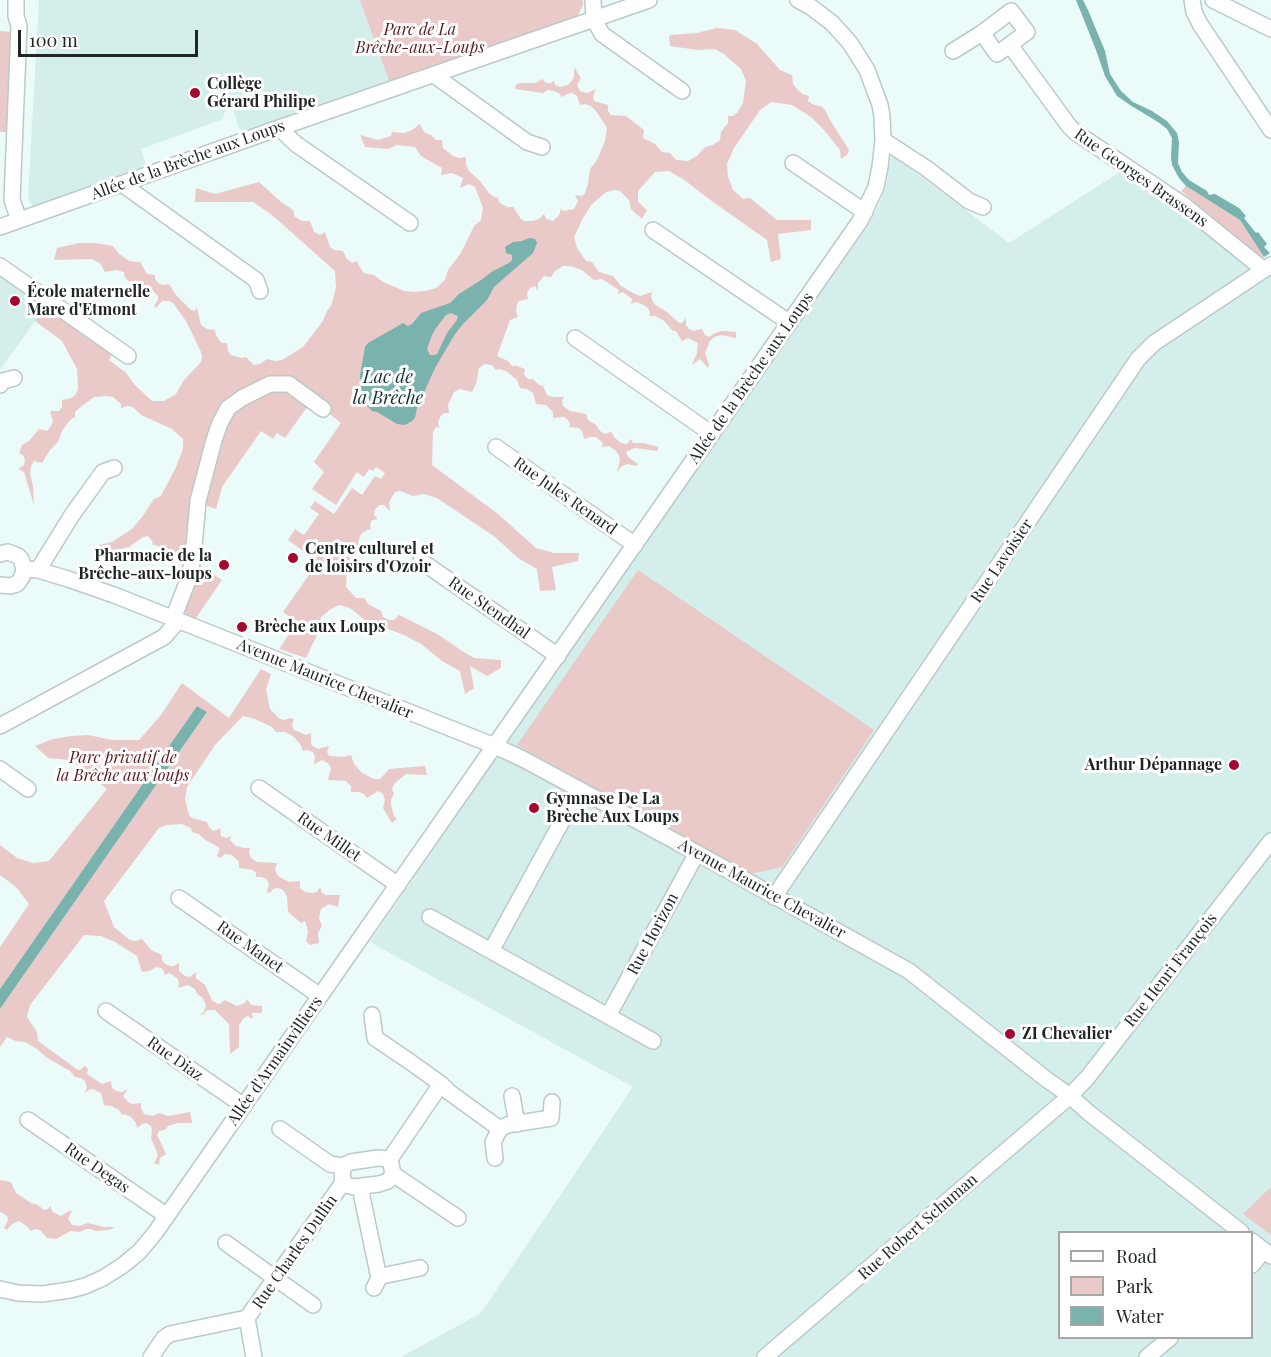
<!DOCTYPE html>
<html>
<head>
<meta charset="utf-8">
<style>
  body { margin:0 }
  #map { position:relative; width:1271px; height:1357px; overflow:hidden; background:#eafbf9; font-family:"Playfair Display",serif }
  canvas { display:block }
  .legend { position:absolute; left:1058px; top:1231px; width:195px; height:108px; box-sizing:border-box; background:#fff; border:2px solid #a6a8a8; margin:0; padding:8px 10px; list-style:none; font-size:18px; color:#202626 }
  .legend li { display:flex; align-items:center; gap:12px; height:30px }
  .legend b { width:30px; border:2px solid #a6a8a8 }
  .scale { position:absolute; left:18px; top:30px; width:180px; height:27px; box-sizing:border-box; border:3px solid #202626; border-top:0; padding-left:8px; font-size:18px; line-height:21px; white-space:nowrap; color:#202626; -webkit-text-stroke:4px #fff; paint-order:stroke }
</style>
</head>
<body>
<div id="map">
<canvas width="1271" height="1357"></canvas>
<ul class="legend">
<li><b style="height:8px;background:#fff"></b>Road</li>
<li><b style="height:16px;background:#eac9c9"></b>Park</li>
<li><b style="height:16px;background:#7ab2ae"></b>Water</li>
</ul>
<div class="scale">100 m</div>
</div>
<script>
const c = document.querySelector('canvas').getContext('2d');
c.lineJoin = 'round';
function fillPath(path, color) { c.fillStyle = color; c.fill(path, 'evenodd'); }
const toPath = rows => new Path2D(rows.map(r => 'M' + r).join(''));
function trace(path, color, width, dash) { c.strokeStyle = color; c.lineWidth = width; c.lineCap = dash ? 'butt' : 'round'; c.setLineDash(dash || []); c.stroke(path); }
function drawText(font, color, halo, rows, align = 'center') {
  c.font = font + ' "Playfair Display",serif'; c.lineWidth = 6; c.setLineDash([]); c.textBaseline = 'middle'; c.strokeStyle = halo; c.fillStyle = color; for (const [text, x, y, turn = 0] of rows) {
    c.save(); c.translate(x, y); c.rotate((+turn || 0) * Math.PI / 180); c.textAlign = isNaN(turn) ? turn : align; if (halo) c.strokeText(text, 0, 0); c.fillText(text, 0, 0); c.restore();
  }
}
fillPath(toPath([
  [39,0,360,0,389,81,320,106,310,104,305,106,306,110,295,114,244,134,239,128,233,109,225,111,223,119,141,149,146,165,34,208,28,198],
  [891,157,895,157,980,221,1009,243,1120,172,1172,205,1271,271,1271,1357,401,1357,481,1313,633,1087,370,942,494,761,506,741,865,230,881,200,886,185],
  [1060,1232,1252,1232,1252,1338,1060,1338],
  [0,266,46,306,0,370]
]), '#d4eeeb');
fillPath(toPath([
  [360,0,583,0,583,5,578,15,575,26,399,84,389,81],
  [717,28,735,30,757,44,780,70,792,75,793,84,798,90,802,94,809,96,808,101,812,104,822,107,825,110,830,120,849,150,847,155,841,159,840,150,824,130,811,117,792,105,771,102,760,110,734,148,727,164,728,177,733,190,743,199,750,198,777,220,811,220,811,230,778,234,781,259,771,262,767,240,709,199,683,179,669,171,655,172,638,191,638,202,647,210,642,219,631,209,629,200,620,191,614,190,606,192,591,205,582,220,574,237,577,248,586,261,592,262,599,272,613,276,621,286,633,293,640,296,652,292,651,297,654,304,667,312,679,323,682,323,686,318,686,325,689,329,693,331,702,329,705,335,709,337,715,333,722,331,736,332,736,338,721,335,714,337,710,341,705,353,709,365,708,368,700,359,692,365,697,353,698,343,688,338,682,341,676,331,673,331,663,320,655,316,649,316,650,313,648,308,642,304,635,302,631,304,632,299,623,292,618,294,619,290,602,279,594,280,582,270,571,266,563,266,555,271,551,277,544,276,538,283,538,291,535,286,530,288,527,293,528,299,519,301,517,304,516,311,518,317,510,320,497,356,508,361,512,366,517,366,525,369,524,375,528,379,533,379,539,385,543,386,547,395,552,397,564,397,562,401,563,406,570,411,586,414,588,420,596,425,600,431,605,434,611,432,615,438,621,443,627,444,631,439,633,443,644,443,658,447,658,451,634,448,626,452,628,457,638,464,636,466,627,464,622,466,617,472,620,460,619,455,615,450,609,446,602,447,603,443,596,437,590,437,584,439,582,431,579,428,569,427,570,424,568,420,564,417,553,418,553,412,546,405,536,404,533,393,527,389,520,388,517,380,506,371,499,369,496,370,492,365,485,364,479,368,476,384,472,392,460,389,454,392,448,405,449,413,444,413,440,417,438,422,439,428,436,427,433,432,432,465,498,514,536,548,554,553,579,553,578,561,552,567,556,590,540,591,537,569,518,558,495,537,437,498,424,494,413,496,400,491,395,492,389,502,390,511,384,505,380,505,375,509,374,515,378,519,372,520,370,525,371,529,367,530,361,534,358,542,360,549,354,553,350,558,347,571,346,587,356,598,364,598,368,604,381,611,383,617,389,620,394,620,399,615,439,635,462,651,474,658,501,660,501,668,487,676,470,666,474,688,465,694,460,671,442,661,421,644,404,635,365,620,350,608,339,605,331,609,321,617,318,633,306,658,279,649,297,622,283,612,318,562,288,540,295,529,304,535,319,514,310,508,315,501,334,514,352,488,362,495,375,476,381,479,385,473,376,467,373,471,369,469,364,477,357,472,336,505,312,489,324,472,314,462,341,423,312,400,285,438,277,433,273,439,261,431,222,487,216,509,205,505,193,558,184,560,171,551,164,550,156,545,153,545,152,541,148,536,143,537,129,547,104,553,99,545,112,542,132,529,142,517,154,499,161,496,176,467,183,449,183,439,172,429,141,415,133,407,128,406,121,408,121,404,113,397,106,396,94,397,83,405,75,412,75,417,70,420,62,431,58,442,50,450,42,463,34,461,31,466,30,473,33,486,34,505,24,472,18,469,24,465,25,461,24,456,19,453,22,445,29,441,39,429,47,431,51,426,53,421,50,411,59,411,62,407,62,400,68,399,73,397,76,394,78,389,77,369,62,341,35,321,46,306,113,352,109,360,126,373,135,385,152,401,164,401,176,394,184,380,201,362,202,357,201,352,186,321,173,303,169,301,162,301,156,308,154,306,158,300,158,296,151,289,147,288,139,292,136,283,128,281,125,277,124,272,116,270,105,272,100,263,91,259,54,260,57,248,79,243,95,243,113,246,119,254,129,261,140,262,147,274,155,275,155,279,158,283,163,285,169,284,176,295,191,310,194,311,197,308,201,325,207,329,215,330,216,335,219,340,222,343,227,343,228,351,231,355,241,358,246,357,254,365,260,364,267,359,275,361,282,360,303,347,323,321,327,311,331,306,336,288,335,271,272,215,253,202,195,202,196,188,215,194,259,182,281,202,293,210,295,217,302,221,310,221,314,232,320,235,325,232,330,247,334,250,343,251,346,258,352,263,357,261,359,266,364,273,374,275,383,282,404,291,414,292,425,291,436,288,445,280,448,270,461,253,474,226,481,220,483,208,477,192,475,187,469,184,460,188,463,178,452,173,441,175,442,168,421,156,415,147,397,145,388,149,365,147,360,135,378,140,391,136,392,132,404,133,412,130,420,124,424,132,431,135,436,140,442,140,443,148,453,156,460,158,466,157,466,164,469,171,480,181,489,193,494,197,498,198,499,202,503,205,508,207,513,207,521,219,524,221,533,221,539,219,544,214,546,219,553,221,559,215,561,209,564,211,574,209,578,201,575,195,582,196,585,193,588,184,590,169,597,160,605,141,607,128,596,111,591,106,585,104,580,105,577,96,572,93,567,94,562,97,559,93,554,91,548,90,543,93,515,89,516,85,520,83,536,83,542,79,546,83,551,83,554,81,555,85,560,87,568,85,574,78,574,67,581,78,577,85,580,91,587,93,596,89,593,96,594,101,608,105,608,111,611,115,626,116,644,130,643,138,655,144,662,152,670,153,676,160,688,161,697,156,705,147,713,145,720,140,721,132,728,123,728,116,733,116,737,113,743,103,746,81,741,69,724,54,715,49,698,50,670,46,669,38,670,35,697,33],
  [0,31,14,32,10,132,0,132],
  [1186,186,1240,220,1264,257,1262,258,1181,191],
  [200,565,222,580,196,618,186,614,185,611,195,583],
  [638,570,874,730,782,867,751,874,517,745],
  [261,669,271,674,266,690,270,709,280,719,285,720,289,718,294,719,292,725,294,730,306,735,311,733,311,744,314,747,318,749,329,746,327,752,329,756,343,757,351,755,354,764,362,773,374,779,380,779,389,769,425,766,427,775,406,774,395,783,392,789,394,794,391,800,391,805,394,816,397,819,392,823,383,808,385,800,383,794,378,791,367,798,364,794,359,792,351,792,351,786,346,781,328,780,331,768,328,763,322,760,314,764,315,757,313,752,307,750,303,751,300,744,294,737,285,732,276,732,272,727,255,719,243,716,215,745,187,787,185,799,189,815,192,818,207,822,209,827,213,831,217,830,220,828,221,836,227,838,231,836,230,840,236,846,244,848,250,848,249,853,251,858,257,862,277,863,275,870,278,876,289,882,300,881,300,888,305,892,312,893,317,892,320,887,322,893,326,895,340,895,338,907,329,904,321,909,319,918,322,926,318,933,319,943,310,945,306,941,308,931,305,921,301,923,288,912,287,896,282,889,277,888,273,889,270,893,267,892,269,883,266,879,262,877,256,877,256,873,253,870,239,868,239,862,232,855,225,854,220,858,217,856,220,848,204,839,199,834,192,832,191,828,182,824,166,825,159,828,104,901,114,927,130,940,136,941,142,939,151,950,162,955,162,960,165,964,171,966,175,966,179,962,179,971,185,976,190,977,196,972,196,978,205,985,212,1000,216,1003,219,1004,225,1000,237,1006,245,1003,247,999,251,1005,262,1006,262,1013,252,1013,253,1019,247,1016,243,1019,239,1025,239,1047,230,1054,229,1024,215,1010,207,1010,203,1015,201,1014,204,1012,206,1005,202,997,197,994,195,989,188,985,178,988,179,984,178,979,170,973,165,975,163,970,161,968,156,967,149,971,142,972,137,956,115,942,101,936,84,935,30,1005,27,1017,37,1032,38,1041,78,1070,80,1070,85,1066,88,1069,87,1074,102,1084,111,1081,112,1088,116,1091,122,1092,128,1089,123,1096,128,1102,132,1104,141,1103,141,1108,144,1114,153,1116,159,1113,168,1116,190,1112,192,1123,178,1123,168,1126,165,1130,159,1131,157,1135,166,1154,160,1158,159,1165,154,1163,158,1155,151,1138,152,1130,151,1126,146,1123,142,1124,137,1128,136,1123,131,1117,124,1114,122,1115,119,1110,112,1106,104,1105,101,1093,93,1089,90,1089,85,1093,87,1087,85,1081,81,1078,75,1077,70,1071,46,1057,37,1049,25,1042,16,1041,7,1037,0,1047,0,1009,207,712,197,706,0,989,0,947,29,904,16,887,0,875,0,845,17,858,33,863,49,861,107,789,70,760,48,758,35,746,53,739,71,736,88,735,112,740,139,740,161,715,182,683,229,718],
  [0,1180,11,1182,16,1193,31,1203,38,1205,44,1210,48,1209,50,1206,53,1212,61,1216,69,1211,72,1211,68,1219,72,1225,79,1226,88,1223,103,1227,115,1227,109,1230,95,1231,91,1229,86,1229,80,1232,71,1231,56,1239,47,1238,40,1230,35,1229,30,1231,28,1227,19,1221,12,1224,7,1230,4,1228,7,1223,8,1218,6,1215,0,1212],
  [1271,1187,1271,1235,1243,1214]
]), '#eac9c9');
fillPath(toPath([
  [1076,0,1083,0,1088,10,1105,51,1110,74,1121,91,1133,102,1152,111,1167,121,1177,133,1179,142,1178,163,1182,172,1189,180,1207,191,1209,195,1215,194,1239,208,1246,216,1244,218,1256,233,1258,232,1267,244,1264,247,1270,253,1264,257,1240,220,1186,186,1179,178,1172,165,1171,158,1172,138,1167,129,1158,122,1130,105,1117,96,1105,76,1096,50],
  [529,238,535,239,537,243,533,253,494,287,487,300,463,324,455,334,435,368,417,408,415,418,412,421,405,425,397,424,377,412,372,411,367,406,362,396,360,376,365,347,368,343,398,326,403,323,408,326,412,324,421,313,450,303,459,294,481,280,493,271,509,263,512,260,512,255,506,253,505,247,513,242,522,241],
  [451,313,458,316,457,320,447,333,437,354,435,355,430,355,427,349,432,335,436,328,446,315],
  [197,706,207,712,0,1009,0,989]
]), '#7ab2ae');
const minor = toPath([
  [16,0,16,16,19,26,12,200,19,220],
  [593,0,594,19,602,34,682,91],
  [1192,0,1194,12,1200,24,1271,130],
  [1213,0,1271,29],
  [1011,11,1027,32,997,54,982,33,1011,11],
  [1010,45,1069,126,1075,132,1185,206,1264,270],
  [953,51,982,33],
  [434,75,527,142,542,147],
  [279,128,296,144,410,223],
  [883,140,926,168,969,201,983,207],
  [793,163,865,212],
  [122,184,256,280,260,291],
  [0,227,279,128,649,0],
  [653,230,790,323],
  [0,266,128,356],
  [575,338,712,434],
  [0,385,3,381,14,378],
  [496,447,635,545],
  [0,554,8,552,18,556,21,559,24,569,22,577,17,584,10,586,0,585],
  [421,561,558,656],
  [24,569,38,570,68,579,114,595,495,746,523,759,697,853,909,971,1046,1079,1070,1096,1089,1113,1241,1232],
  [38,570,72,515,103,472,114,468],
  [173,619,188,580,193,558,198,501,214,440,220,423,228,408,242,398,270,384,289,384,323,409],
  [0,726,164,637,178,621],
  [0,769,28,789],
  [259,788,398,885],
  [579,790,491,951,608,1016,697,853],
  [774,897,1138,359,1154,343,1271,265],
  [179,898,320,996],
  [430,917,491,951],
  [106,1011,244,1106],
  [372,1015,375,1038,409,1061,441,1084,449,1092,500,1129,507,1125,551,1118,552,1102],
  [608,1016,653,1041],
  [512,1096,517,1124],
  [28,1120,167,1216],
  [280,1129,330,1164,343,1166],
  [378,1158,390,1159,393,1174,388,1181,379,1184,354,1187,342,1184,343,1166,351,1162,378,1158],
  [495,1158,493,1142,500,1129],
  [390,1159,441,1084],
  [393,1174,458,1218],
  [362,1187,362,1197,379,1278],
  [1252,1241,1271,1256],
  [226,1243,313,1305],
  [1252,1265,1264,1250],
  [374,1288,379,1278,382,1276,420,1268],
  [0,1289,18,1293,42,1294,70,1290,85,1286,103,1278,122,1266,139,1252,155,1233,860,221,876,187,880,167,883,140,882,116,880,105,867,70,850,43,832,23,811,7,798,0],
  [247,1318,254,1357],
  [151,1357,164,1338,170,1334,247,1318,342,1184],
  [765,1357,1070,1096,1088,1077,1271,841],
  [1147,1357,1170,1338]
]);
trace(minor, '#bacac8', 18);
trace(minor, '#fff', 15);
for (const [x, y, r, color] of [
  [195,93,6,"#a5092e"],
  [15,301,6,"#a5092e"],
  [293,558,6,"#a5092e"],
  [224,565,6,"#a5092e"],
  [242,627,6,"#a5092e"],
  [1234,765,6,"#a5092e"],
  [534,808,6,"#a5092e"],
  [1010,1034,6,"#a5092e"]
]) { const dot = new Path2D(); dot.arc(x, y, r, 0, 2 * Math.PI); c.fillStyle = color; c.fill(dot); trace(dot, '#fff', 2); }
drawText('italic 16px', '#55191f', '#fff', [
  ["Parc de La",420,30],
  ["Brêche-aux-Loups",420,48],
  ["Parc privatif de",123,758],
  ["la Brêche aux loups",123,776]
]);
drawText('bold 16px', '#202626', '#fff', [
  ["Collège",207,84],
  ["Gérard Philipe",207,102],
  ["École maternelle",27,292],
  ["Mare d'Etmont",27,310],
  ["Centre culturel et",305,549],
  ["de loisirs d'Ozoir",305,567],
  ["Pharmacie de la",212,556,"right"],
  ["Brêche-aux-loups",212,574,"right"],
  ["Brèche aux Loups",254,627],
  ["Arthur Dépannage",1222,765,"right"],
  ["Gymnase De La",546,799],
  ["Brèche Aux Loups",546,817],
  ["ZI Chevalier",1022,1034]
], 'left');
drawText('16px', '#202626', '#fff', [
  ["Allée de la Brèche aux Loups",188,160,-20],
  ["Rue Georges Brassens",1141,178,35],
  ["Allée de la Brèche aux Loups",751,378,-55],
  ["Rue Jules Renard",565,496,35],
  ["Rue Lavoisier",1002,561,-56],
  ["Rue Stendhal",489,608,35],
  ["Avenue Maurice Chevalier",325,679,22],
  ["Rue Millet",329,837,35],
  ["Avenue Maurice Chevalier",762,889,29],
  ["Rue Horizon",653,934,-62],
  ["Rue Manet",250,947,35],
  ["Rue Henri François",1171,970,-52],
  ["Rue Diaz",175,1059,35],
  ["Allée d'Armainvilliers",275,1061,-55],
  ["Rue Degas",97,1168,35],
  ["Rue Robert Schuman",918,1227,-41],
  ["Rue Charles Dullin",295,1252,-55]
]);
drawText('italic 18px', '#153331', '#fff', [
  ["Lac de",388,377],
  ["la Brêche",388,398]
]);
</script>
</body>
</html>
